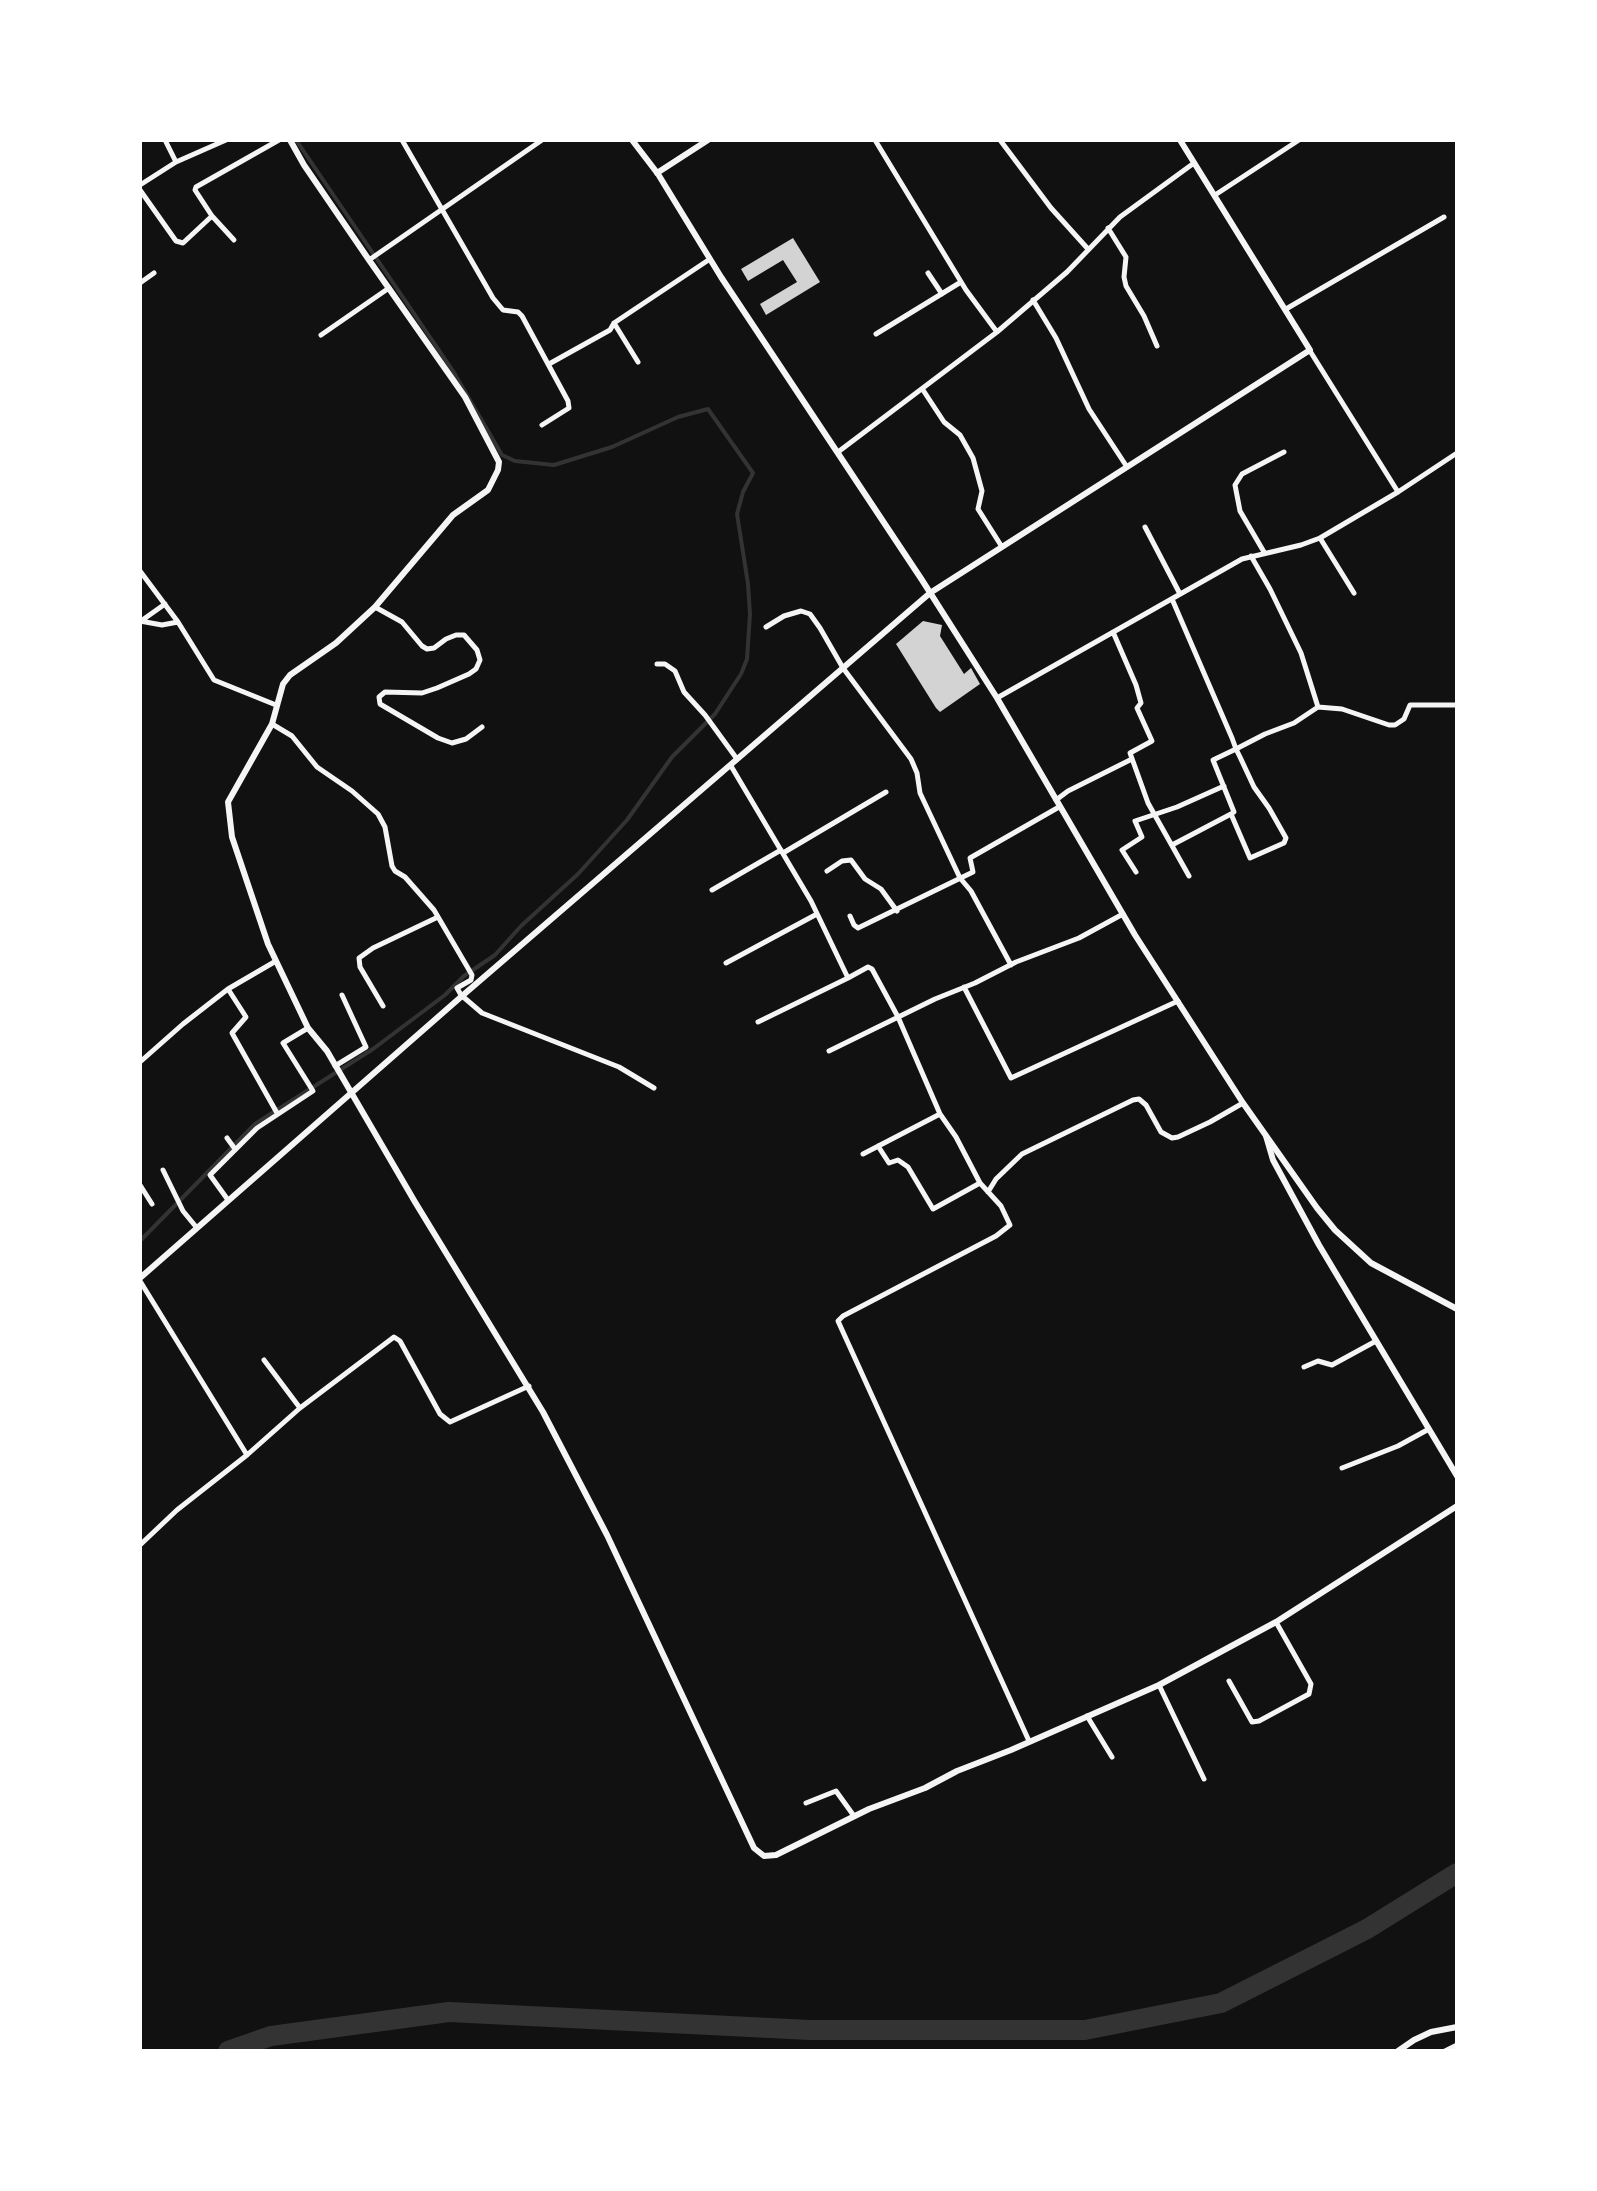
<!DOCTYPE html>
<html>
<head>
<meta charset="utf-8">
<style>
  body { margin:0 }
  #map { position:relative; width:1597px; height:2191px; overflow:hidden; background:#111; font-family:Manrope,sans-serif }
  canvas { display:block }
  .frame { position:absolute; inset:0; border:142px solid #fff; pointer-events:none }
</style>
</head>
<body>
<div id="map">
<canvas width="1597" height="2191"></canvas>
<div class="frame"></div>
</div>
<script>
const c = document.querySelector('canvas').getContext('2d');
c.lineJoin = 'round';
const toPath = rows => new Path2D(rows.map(r => 'M' + r).join(''));
function trace(path, color, width, dash) { c.strokeStyle = color; c.lineWidth = width; c.lineCap = dash ? 'butt' : 'round'; c.setLineDash(dash || []); c.stroke(path); }
function fillPath(path, color) { c.fillStyle = color; c.fill(path, 'evenodd'); }
trace(toPath([
  [140,1241,255,1124,373,1049,445,995,464,976,495,955,521,926,578,874,627,820,672,757,715,714,741,674,747,659,750,614,748,584,737,514,743,492,753,473,708,409,678,417,612,447,554,465,515,461,502,455,453,371,296,140]
]), '#333', 4);
trace(toPath([
  [228,2051,271,2036,449,2012,810,2030,1085,2030,1221,2003,1367,1929,1457,1873]
]), '#333', 20);
fillPath(toPath([
  [793,238,820,282,766,315,760,304,797,282,783,260,748,281,741,269],
  [923,621,942,625,940,636,964,674,971,668,980,684,940,712,936,708,896,644]
]), '#d3d3d3');
trace(toPath([
  [165,140,176,162],
  [402,140,493,298,503,310,518,312,522,316,568,401,569,408,542,425],
  [875,140,966,290,997,332],
  [1000,140,1051,208,1088,249],
  [140,185,176,162,226,140],
  [140,190,176,241,183,243,212,216,195,190,196,187,279,140],
  [1215,195,1299,140],
  [212,216,234,240],
  [1108,228,1126,257,1124,277,1126,286,1144,316,1157,346],
  [369,260,542,140],
  [928,273,942,294],
  [140,283,154,273],
  [1033,300,1056,338,1089,409,1127,467],
  [1286,309,1444,217],
  [614,323,638,362],
  [876,334,961,282],
  [321,335,389,288],
  [1310,351,1398,492,1457,453],
  [549,364,610,330,614,323,710,259],
  [923,390,944,422,960,435,973,458,982,491,978,509,1002,547],
  [838,452,997,332,1067,272,1120,217,1194,163],
  [1145,527,1180,594],
  [1320,538,1354,593],
  [1264,552,1240,511,1235,485,1242,474,1284,452],
  [140,571,178,622,214,680,276,705],
  [1172,599,1232,738,1236,749,1240,757,1254,787,1269,808,1286,838,1284,843,1250,858,1231,814,1234,812,1213,760,1236,749,1265,734,1294,723,1318,707,1301,653,1270,589,1251,556],
  [375,607,402,622,422,646,427,649,434,648,446,639,456,635,464,635,477,650,480,660,476,669,469,674,437,688,422,693,385,692,379,697,380,704,438,738,452,743,466,739,482,727],
  [140,621,162,625,178,622],
  [141,621,165,604],
  [766,627,784,616,801,611,810,614,820,628,843,668,911,759,917,773,920,793,960,878,971,891,1011,965],
  [1113,632,1136,685,1141,703,1137,708,1152,741,1130,753,1148,803,1189,876],
  [657,664,665,664,675,671,684,692,705,715,737,759],
  [997,698,1242,559,1301,545,1320,538,1398,492],
  [1318,707,1342,709,1389,725,1395,725,1404,719,1410,705,1457,705],
  [272,724,292,736,317,767,352,791,378,814,385,827,392,866,395,871,405,877,434,910,472,975,471,980,457,988,461,995,482,1013,619,1067,654,1088],
  [731,766,811,901,848,978,868,967,872,969,898,1017,940,1114,863,1154],
  [1056,800,1068,791,1132,759],
  [1172,845,1231,814],
  [783,853,886,792],
  [827,871,842,861,851,860,865,879,881,889,897,911],
  [1136,872,1122,850,1142,837,1135,821,1177,807,1224,786],
  [712,890,781,850],
  [850,916,854,925,858,928,973,872,970,858,1059,807],
  [726,963,817,914],
  [964,987,1011,1078,1178,1001],
  [228,989,246,1017,232,1033,277,1113],
  [383,1006,360,967,359,958,373,948,438,917],
  [758,1022,848,978],
  [829,1051,935,999,975,983,1016,962,1079,938,1123,914],
  [140,1062,183,1024,228,989,276,961],
  [335,1066,366,1047,342,995],
  [940,1114,956,1137,980,1183,1001,1206,1010,1225,996,1236,843,1316,838,1321,1029,1741],
  [227,1138,235,1149],
  [878,1146,889,1163,898,1160,908,1167,933,1209,980,1183],
  [163,1170,183,1211,197,1228],
  [140,1185,152,1204],
  [988,1192,996,1179,1022,1154,1133,1100,1139,1099,1146,1105,1161,1132,1172,1138,1178,1137,1210,1122,1243,1103],
  [228,1200,210,1175,257,1128,313,1091,283,1043,308,1028],
  [140,1281,247,1455],
  [264,1360,300,1408],
  [1304,1367,1318,1361,1332,1365,1376,1341],
  [1342,1468,1398,1446,1429,1429],
  [140,1545,177,1510,247,1455,300,1408,394,1337,400,1341,440,1414,450,1422,529,1386],
  [1229,1681,1252,1722,1259,1721,1309,1694,1311,1684,1276,1622],
  [1159,1685,1204,1779],
  [1087,1716,1112,1757],
  [806,1803,836,1791,854,1816],
  [1445,2051,1457,2045]
]), '#f5f5f5', 5);
trace(toPath([
  [290,140,304,165,369,260,465,397,499,462,498,470,488,490,453,515,375,607,336,643,290,675,283,684,272,724,228,802,232,837,268,944,308,1028,327,1051,415,1202,543,1412,607,1535,754,1848,764,1856,776,1855,869,1809,925,1788,957,1771,1011,1750,1159,1685,1276,1622,1457,1506],
  [1266,1136,1273,1160,1319,1245,1457,1476]
]), '#f5f5f5', 6);
trace(toPath([
  [632,140,658,174,721,277,922,580,997,698,1135,935,1243,1103,1317,1208,1335,1230,1371,1263,1457,1309],
  [657,173,708,140],
  [140,1278,462,996,930,593,1310,350,1180,140],
  [1398,2051,1414,2040,1431,2032,1457,2027]
]), '#f5f5f5', 6);
</script>
</body>
</html>
